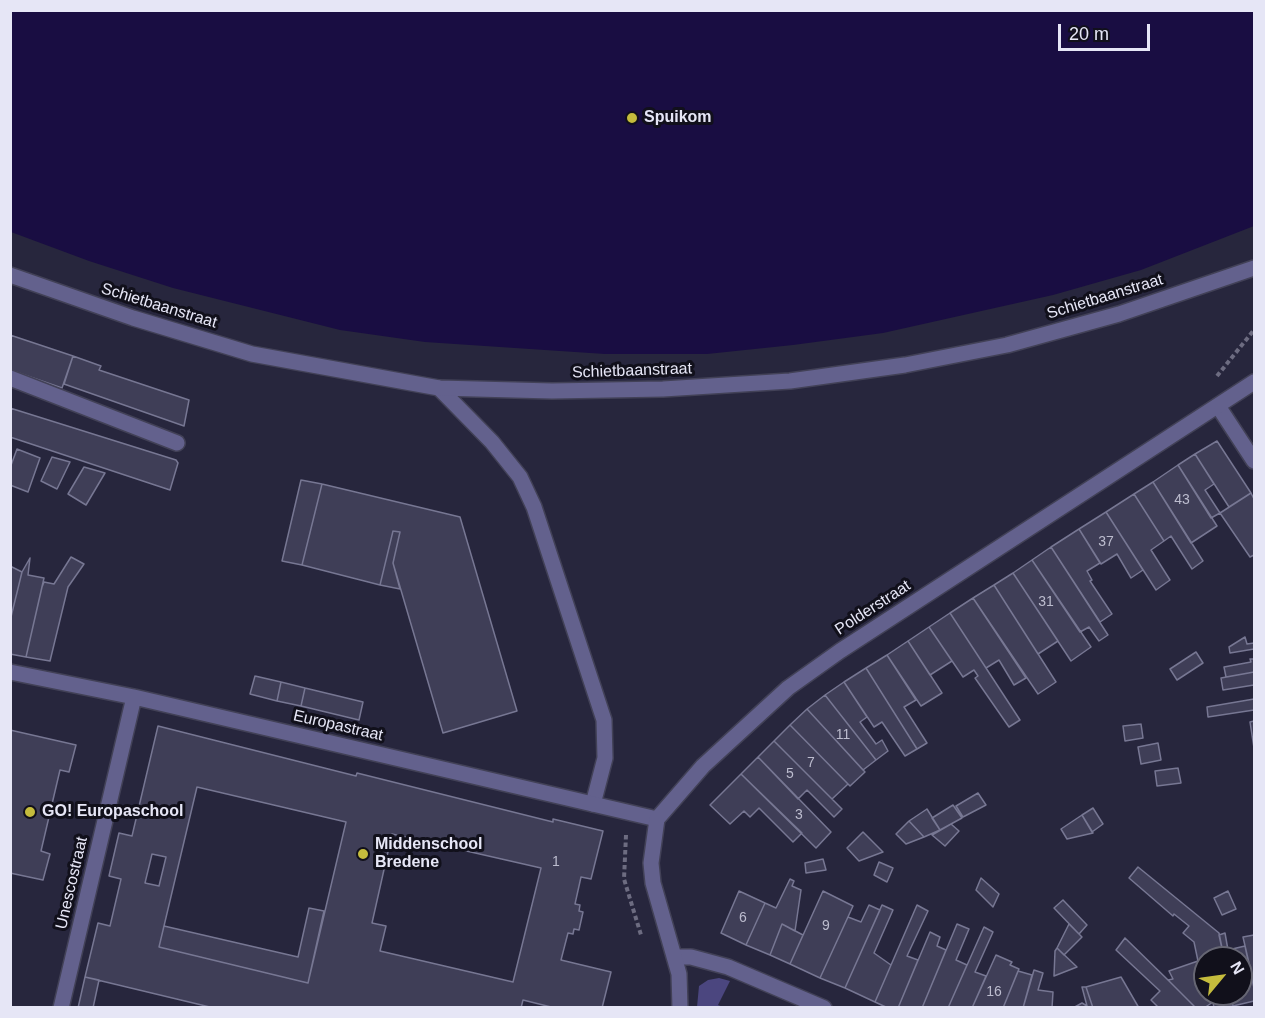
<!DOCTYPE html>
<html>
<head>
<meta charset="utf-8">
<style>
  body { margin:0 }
  #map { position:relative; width:1265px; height:1018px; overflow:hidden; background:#27263d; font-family:Helvetica,sans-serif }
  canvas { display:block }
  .frame { position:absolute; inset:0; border:12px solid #e6e6f6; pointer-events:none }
  .north { position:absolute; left:1193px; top:946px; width:60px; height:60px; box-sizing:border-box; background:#11101b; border:2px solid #666673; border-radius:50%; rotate:61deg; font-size:16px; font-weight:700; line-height:24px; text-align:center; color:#e6e6f6 }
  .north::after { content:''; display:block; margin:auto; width:21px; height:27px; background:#c5bc3d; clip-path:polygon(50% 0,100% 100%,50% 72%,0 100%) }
  .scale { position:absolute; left:1058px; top:24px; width:92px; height:27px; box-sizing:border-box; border:3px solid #e6e6f6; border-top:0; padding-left:8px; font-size:18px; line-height:21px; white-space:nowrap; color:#e6e6f6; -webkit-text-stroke:4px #11101b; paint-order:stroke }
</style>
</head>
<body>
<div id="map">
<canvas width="1265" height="1018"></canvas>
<div class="frame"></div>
<div class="north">N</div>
<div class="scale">20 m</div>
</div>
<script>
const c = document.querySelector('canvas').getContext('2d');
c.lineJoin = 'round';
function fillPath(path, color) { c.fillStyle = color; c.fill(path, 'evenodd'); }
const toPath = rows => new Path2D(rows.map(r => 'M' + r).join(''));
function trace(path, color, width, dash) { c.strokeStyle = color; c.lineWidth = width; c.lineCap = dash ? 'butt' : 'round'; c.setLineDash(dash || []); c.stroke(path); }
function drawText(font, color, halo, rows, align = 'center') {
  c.font = font + ' Helvetica,sans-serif'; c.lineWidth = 6; c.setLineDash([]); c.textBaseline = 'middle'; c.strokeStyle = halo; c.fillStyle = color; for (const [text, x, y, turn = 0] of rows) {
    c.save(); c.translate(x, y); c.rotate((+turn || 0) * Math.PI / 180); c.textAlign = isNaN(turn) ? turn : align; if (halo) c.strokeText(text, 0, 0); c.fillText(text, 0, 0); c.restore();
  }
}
fillPath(toPath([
  [719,978,730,981,718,1005,723,1007,697,1007,699,986,708,980]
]), '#4b467f');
fillPath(toPath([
  [10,11,1254,11,1254,226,1141,270,1053,295,883,333,793,345,707,354,605,354,425,342,340,330,173,288,89,261,11,232]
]), '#190d42');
const building = toPath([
  [10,335,73,356,62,388,10,370,10,335],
  [73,356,101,366,99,370,189,400,184,426,64,384,73,356],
  [10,408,176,460,178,463,170,490,10,437,10,408],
  [1217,441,1251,493,1229,507,1195,454,1217,441],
  [17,449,40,458,28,492,10,485,10,468,17,449],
  [1195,454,1214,484,1205,490,1220,513,1211,518,1178,465,1195,454],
  [52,457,70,462,57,489,41,481,52,457],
  [1178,465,1217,526,1191,543,1153,482,1178,465],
  [84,467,105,473,86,505,68,494,84,467],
  [301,480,322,484,302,565,282,561,301,480],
  [1153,482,1203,561,1192,569,1171,536,1164,541,1134,494,1153,482],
  [322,484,460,517,517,711,443,733,393,563,400,532,393,531,380,585,302,565,322,484],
  [1251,493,1254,499,1254,555,1250,557,1220,513,1251,493],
  [1134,494,1164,541,1151,550,1170,580,1156,590,1106,512,1134,494],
  [1106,512,1143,570,1131,578,1117,554,1101,564,1079,529,1106,512],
  [1079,529,1100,563,1087,571,1092,580,1090,581,1112,614,1100,622,1051,547,1079,529],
  [393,531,400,532,393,563,400,589,380,585,393,531],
  [1051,547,1108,635,1099,641,1089,627,1080,632,1032,560,1051,547],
  [71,557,84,564,68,587,50,661,26,657,42,587,44,582,54,584,71,557],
  [30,558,28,575,44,578,26,657,10,654,10,621,22,572,30,558],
  [1032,560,1091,647,1071,661,1013,573,1032,560],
  [10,566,22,572,10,621,10,566],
  [1013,573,1058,641,1038,654,994,585,1013,573],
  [994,585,1056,682,1038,694,973,598,994,585],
  [973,598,1026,678,1014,685,999,660,986,668,950,613,973,598],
  [950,613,1020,720,1009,727,975,678,978,676,974,670,963,677,929,627,950,613],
  [929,627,952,661,930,675,908,641,929,627],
  [1245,637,1247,644,1254,643,1254,649,1230,653,1229,647,1245,637],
  [908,641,942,693,921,706,887,655,908,641],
  [1196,652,1203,663,1177,680,1170,669,1196,652],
  [887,655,916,700,904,707,927,743,917,749,866,668,887,655],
  [1250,659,1254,659,1254,672,1226,677,1224,667,1251,662,1250,659],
  [866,668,917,749,905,756,882,722,874,727,844,682,866,668],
  [1254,672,1254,685,1223,690,1221,678,1254,672],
  [255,676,281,682,277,701,250,694,255,676],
  [281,682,305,688,301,706,277,701,281,682],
  [844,682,867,717,860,722,876,744,882,740,888,751,876,760,825,695,844,682],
  [305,688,363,702,359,720,301,706,305,688],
  [825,695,876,760,863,770,807,709,825,695],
  [1254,699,1254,710,1208,717,1207,707,1254,699],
  [807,709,865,772,850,786,790,725,807,709],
  [1254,721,1254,748,1250,722,1254,721],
  [1141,724,1143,738,1125,741,1123,726,1141,724],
  [790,725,848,784,832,799,774,741,790,725],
  [158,726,356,776,357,773,553,822,553,819,603,831,591,879,581,877,575,904,580,905,579,911,583,912,579,930,574,929,573,934,568,933,561,960,611,972,602,1008,555,1008,523,1000,521,1008,214,1008,85,977,98,923,110,926,121,879,109,876,119,833,132,836,158,726],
  [197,787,346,822,308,983,159,947,197,787],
  [392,834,541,868,513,982,380,951,386,926,372,923,392,834],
  [152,854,166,857,159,886,145,883,152,854],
  [10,730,76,745,69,772,60,770,41,851,50,854,43,880,10,873,10,730],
  [774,741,842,809,834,817,807,790,798,799,758,757,774,741],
  [1158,743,1161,760,1141,764,1138,747,1158,743],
  [758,757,831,832,816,848,741,774,758,757],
  [1178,768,1181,783,1157,786,1155,771,1178,768],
  [741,774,802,833,793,842,759,808,750,817,744,811,730,824,710,805,741,774],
  [978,793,986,805,963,817,956,806,978,793],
  [953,805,962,818,940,830,932,818,953,805],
  [1093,808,1103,824,1092,832,1082,815,1093,808],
  [927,809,940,830,924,837,909,821,927,809],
  [1082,815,1093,833,1067,839,1061,829,1082,815],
  [909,821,924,837,906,844,896,834,909,821],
  [951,824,959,831,945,846,932,835,951,824],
  [863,832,883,852,859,861,847,848,863,832],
  [823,859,826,870,806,873,805,863,823,859],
  [879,862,893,868,887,882,874,875,879,862],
  [1138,867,1219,933,1224,958,1205,958,1205,994,1231,994,1233,1006,1214,1008,1213,1002,1204,1008,1196,1008,1168,980,1173,979,1169,971,1198,961,1194,942,1183,933,1189,926,1174,914,1173,916,1129,878,1138,867],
  [981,878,999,894,993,907,976,890,981,878],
  [790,879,794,881,792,886,801,890,795,931,782,924,770,955,746,945,765,903,776,908,790,879],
  [739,891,765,903,746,945,721,933,739,891],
  [823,891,853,906,820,978,790,964,823,891],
  [1228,891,1236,909,1222,915,1214,898,1228,891],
  [1063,900,1087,925,1079,934,1054,908,1063,900],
  [869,905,880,910,845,988,820,978,848,917,861,922,869,905],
  [882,905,893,910,874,953,891,965,875,1002,845,988,882,905],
  [917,905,928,911,907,956,918,960,898,1008,888,1008,875,1002,917,905],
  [309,908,324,911,308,983,159,947,164,926,298,957,309,908],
  [782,924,803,935,790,964,770,955,782,924],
  [957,924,969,929,956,960,967,965,948,1008,922,1008,957,924],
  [1069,924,1082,937,1064,955,1057,948,1069,924],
  [984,927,993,932,975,972,986,976,972,1008,948,1008,984,927],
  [930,932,940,937,937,946,946,950,922,1008,898,1008,930,932],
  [1225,933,1228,950,1245,946,1254,988,1254,1001,1233,1006,1231,994,1241,994,1241,958,1224,958,1219,935,1225,933],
  [1254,935,1254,985,1243,937,1254,935],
  [1125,938,1168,980,1196,1008,1159,1008,1151,1000,1160,991,1116,950,1125,938],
  [1057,948,1077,967,1054,976,1055,951,1057,948],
  [996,955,1012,962,1010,965,1019,969,1003,1008,972,1008,996,955],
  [1034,970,1043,973,1038,990,1053,992,1052,1008,1023,1008,1034,970],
  [1018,971,1032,975,1023,1008,1003,1008,1018,971],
  [85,977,99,980,93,1008,78,1008,85,977],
  [1121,977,1139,1008,1093,1008,1086,987,1121,977],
  [1082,987,1086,987,1093,1008,1073,1008,1082,1003,1087,1006,1082,987]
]);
fillPath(building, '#3f3e57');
trace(building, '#777793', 1.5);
const service = toPath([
  [10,378,177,443],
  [439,388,492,442,520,477,534,507,604,720,605,758,593,804]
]);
const minor = toPath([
  [10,275,133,318,252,354,439,388,552,391,663,389,790,381,905,365,1007,345,1119,314,1254,268],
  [1218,406,1254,461],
  [10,672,134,697,657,819],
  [676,957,691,957,728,967,824,1008],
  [61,1008,134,697]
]);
const tertiary = toPath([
  [680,1008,679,974,653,883,651,863,657,819,703,766,788,688,840,651,1254,382]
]);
trace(service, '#424157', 18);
trace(minor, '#424157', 18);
trace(tertiary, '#424157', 18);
trace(toPath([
  [1217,376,1254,330],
  [626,835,624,879,641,935]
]), '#6d6c81', 4, [4.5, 3]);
trace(service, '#63618d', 15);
trace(minor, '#63618d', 15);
trace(tertiary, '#63618d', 15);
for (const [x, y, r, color] of [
  [632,118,6,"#c5bc3d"],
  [30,812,6,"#c5bc3d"],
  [363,854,6,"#c5bc3d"]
]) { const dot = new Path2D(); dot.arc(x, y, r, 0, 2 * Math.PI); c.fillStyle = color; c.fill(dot); trace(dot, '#11101b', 2); }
drawText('14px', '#bcbcce', null, [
  ["43",1182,500],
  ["37",1106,542],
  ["31",1046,602],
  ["11",843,735],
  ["7",811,763],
  ["5",790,774],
  ["3",799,815],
  ["1",556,862],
  ["6",743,918],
  ["9",826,926],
  ["16",994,992]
]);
drawText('bold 16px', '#e6e6f6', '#11101b', [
  ["Spuikom",644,118],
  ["GO! Europaschool",42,812],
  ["Middenschool",375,845],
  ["Bredene",375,863]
], 'left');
drawText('16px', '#e6e6f6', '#11101b', [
  ["Schietbaanstraat",1105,297,-17],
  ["Schietbaanstraat",159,306,17],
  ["Schietbaanstraat",632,371,-2],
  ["Polderstraat",873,608,-33],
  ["Europastraat",338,726,13],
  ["Unescostraat",72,883,-77]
]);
</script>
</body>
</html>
